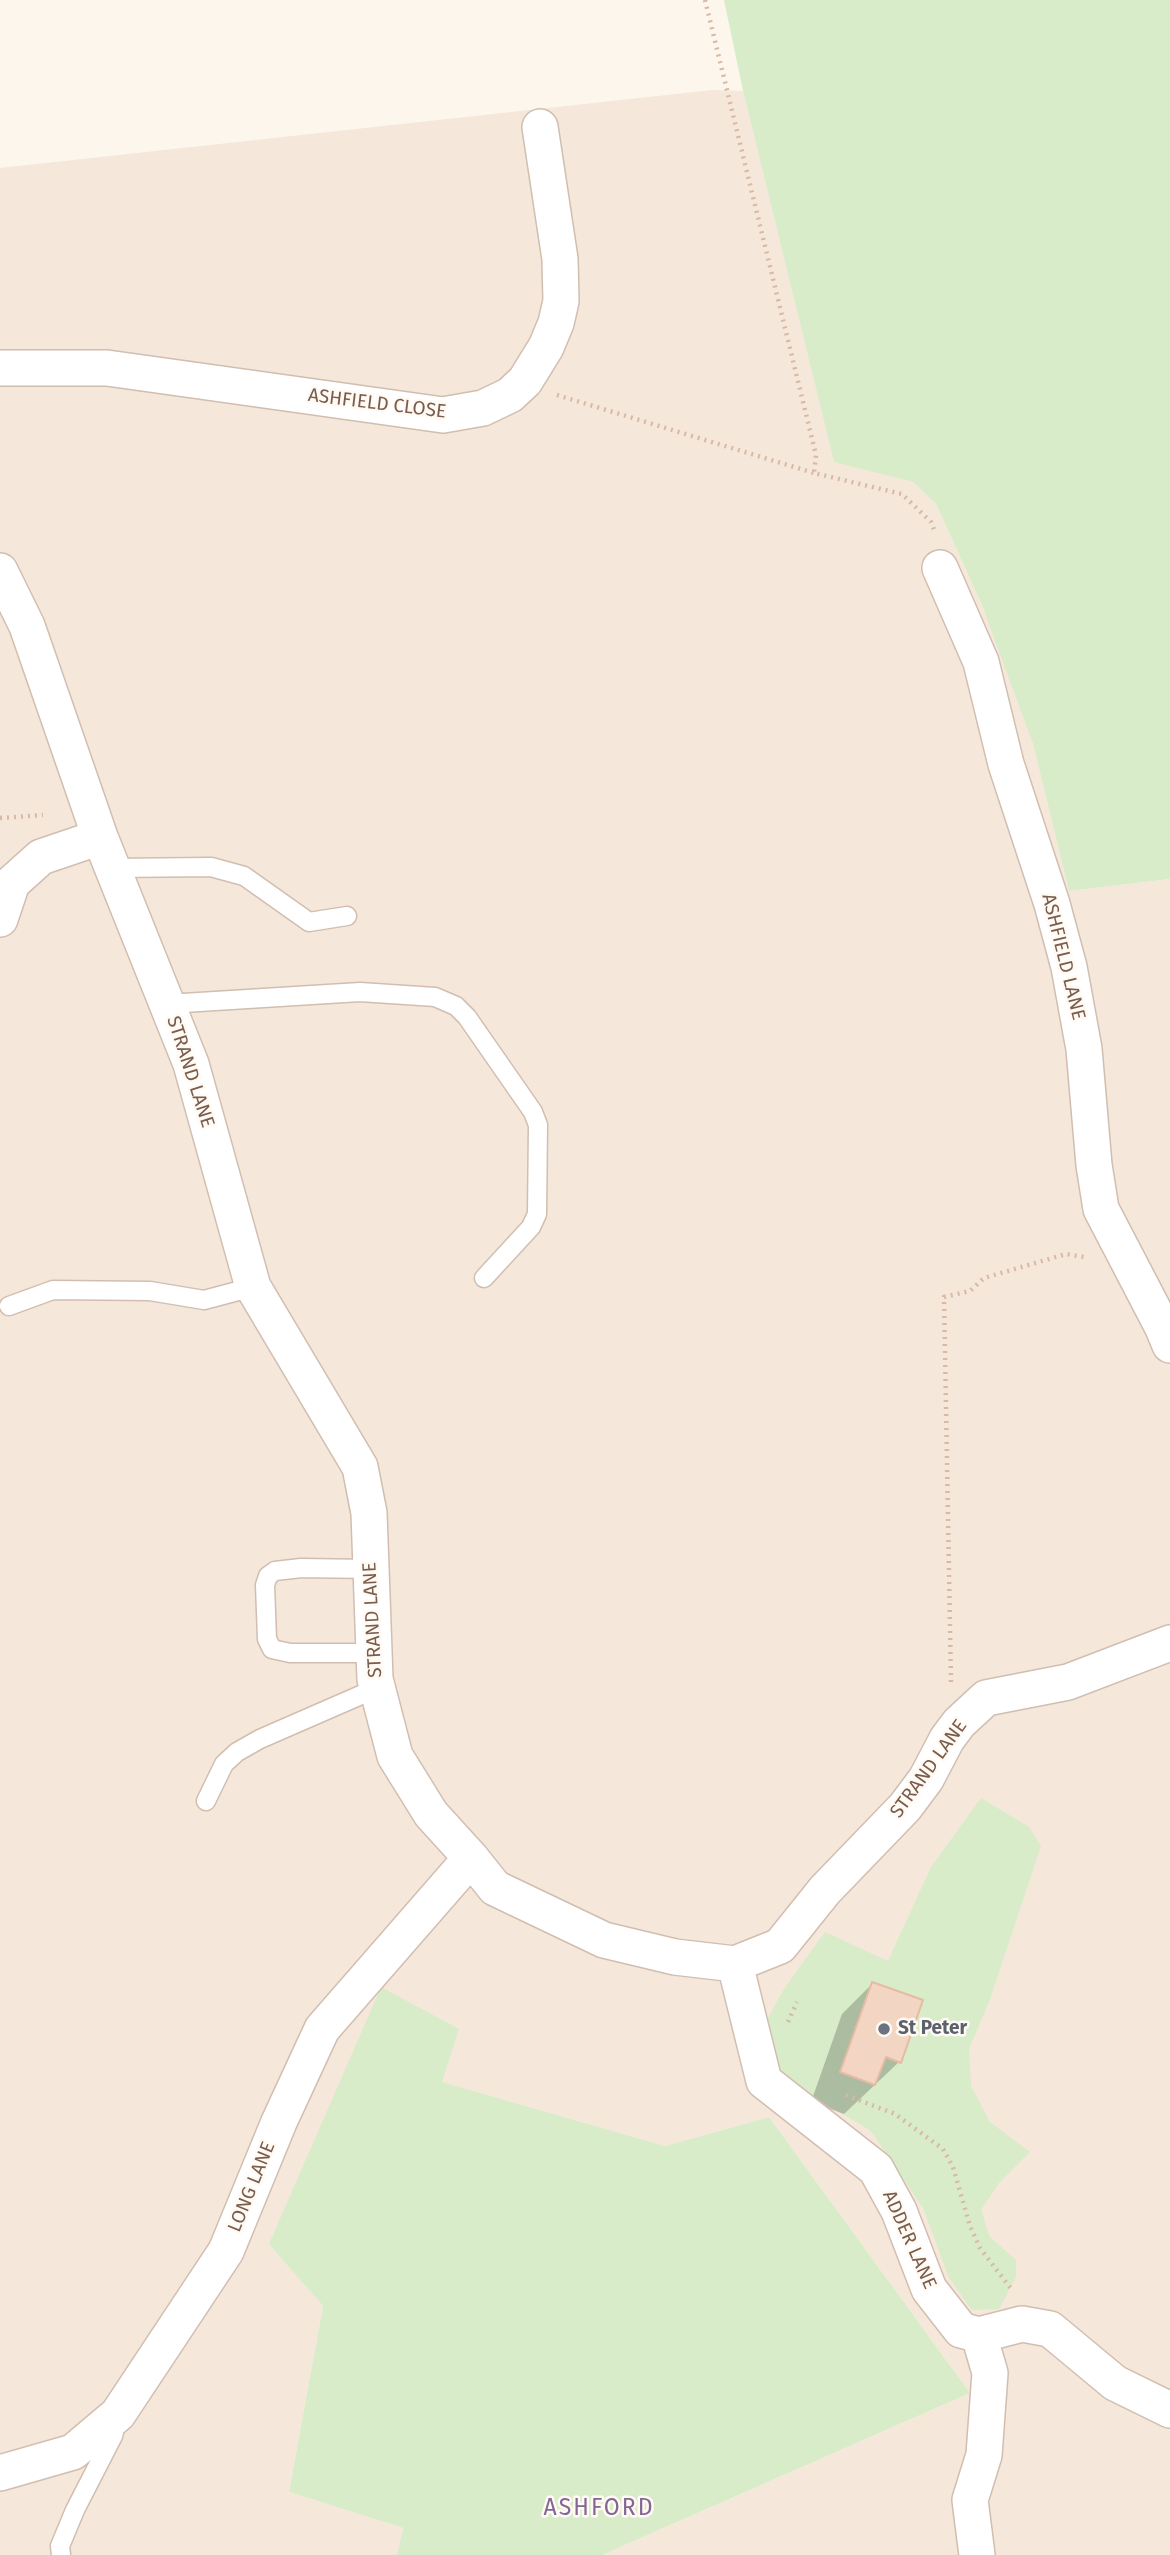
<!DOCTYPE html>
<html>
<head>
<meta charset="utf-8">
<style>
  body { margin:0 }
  canvas { display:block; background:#fdf6ec }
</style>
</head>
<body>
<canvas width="1170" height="2555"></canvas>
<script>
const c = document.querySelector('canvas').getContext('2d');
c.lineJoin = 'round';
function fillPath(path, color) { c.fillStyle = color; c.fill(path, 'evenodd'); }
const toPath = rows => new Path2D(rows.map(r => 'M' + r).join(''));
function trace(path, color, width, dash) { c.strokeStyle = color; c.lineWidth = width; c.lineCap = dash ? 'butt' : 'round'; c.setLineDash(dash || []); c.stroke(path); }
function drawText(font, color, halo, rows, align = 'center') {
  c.font = font + ' "Fira Sans",sans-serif'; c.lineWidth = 5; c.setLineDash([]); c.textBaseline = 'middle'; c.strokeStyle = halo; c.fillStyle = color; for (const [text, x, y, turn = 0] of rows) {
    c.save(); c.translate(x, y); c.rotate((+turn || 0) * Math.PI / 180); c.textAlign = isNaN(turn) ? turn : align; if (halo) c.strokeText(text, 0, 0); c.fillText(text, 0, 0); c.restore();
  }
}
fillPath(toPath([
  [712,90,743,91,834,461,913,482,936,504,982,605,1013,682,1033,744,1069,891,1170,879,1170,2555,602,2555,970,2393,769,2117,665,2146,441,2082,459,2029,269,2243,323,2306,289,2492,403,2528,397,2555,0,2555,0,168]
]), '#f5e8da');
fillPath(toPath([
  [724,0,1170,0,1170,879,1069,891,1033,744,982,605,936,504,913,482,834,462,743,91],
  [981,1798,1029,1827,1041,1846,990,1999,969,2049,971,2086,990,2122,1030,2152,999,2183,981,2210,990,2237,1016,2260,1016,2277,999,2309,972,2310,949,2278,923,2208,871,2131,773,2072,765,2023,784,1989,825,1932,888,1961,931,1867],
  [381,1987,459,2029,442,2082,665,2146,769,2117,970,2393,602,2555,397,2555,403,2528,289,2492,323,2306,269,2244]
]), '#d8ecc9');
fillPath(toPath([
  [872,1984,899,2062,844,2114,811,2102,842,2014]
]), '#0003');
const building = toPath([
  [872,1982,923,2000,901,2063,886,2057,875,2085,840,2072,872,1982]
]);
fillPath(building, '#f3d5c3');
trace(building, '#e6bba3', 2);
const service = toPath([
  [112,868,211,867,244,876,309,922,347,916],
  [167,1004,360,992,435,997,456,1006,467,1017,533,1112,538,1125,537,1214,531,1227,484,1278],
  [9,1306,53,1290,150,1291,204,1300,253,1287],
  [371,1569,301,1568,275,1571,268,1576,265,1585,267,1639,272,1649,290,1653,373,1653],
  [206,1801,224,1764,237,1752,260,1739,377,1688],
  [61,2555,60,2546,75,2510,113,2436,116,2424]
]);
const minor = toPath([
  [0,368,107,368,443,415,483,408,510,395,525,381,546,347,556,323,561,301,560,259,540,127],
  [940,568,981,662,1006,764,1052,904,1069,967,1084,1049,1094,1165,1101,1209,1163,1328,1170,1345],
  [0,571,27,626,100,837,191,1064,253,1287,360,1467,369,1513,375,1679,395,1756,431,1814,471,1858,495,1888,604,1940,675,1957,735,1964,780,1946,825,1890,905,1807,926,1779,947,1739,959,1723,986,1698,1068,1682,1170,1643],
  [0,919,12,883,41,857,100,837],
  [735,1964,764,2081,876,2169,899,2211,929,2289,961,2330,979,2335,1022,2324,1050,2329,1115,2383,1170,2410],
  [0,2473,73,2452,118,2414,226,2251,279,2122,322,2029,471,1858],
  [977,2555,970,2500,984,2455,990,2373,979,2335]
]);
trace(service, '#d1beb0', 21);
trace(minor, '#d1beb0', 38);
trace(toPath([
  [705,0,816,455,814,473,902,494,931,522,935,532],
  [557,395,814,473],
  [0,818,43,815],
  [951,1682,944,1297,970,1291,984,1278,1066,1254,1084,1257],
  [788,2022,797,2002],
  [846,2095,895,2114,943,2149,953,2167,970,2226,980,2248,1012,2290]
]), '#d9b8a5', 4.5, [2, 5]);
trace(service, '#fff', 18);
trace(minor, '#fff', 35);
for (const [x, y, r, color] of [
  [884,2029,7,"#6b7280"]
]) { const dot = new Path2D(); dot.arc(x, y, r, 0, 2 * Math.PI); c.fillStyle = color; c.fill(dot); trace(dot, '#fffaf3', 2.5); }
drawText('19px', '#7a5c4d', '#fffaf3', [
  ["ASHFIELD CLOSE",377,404,7],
  ["ASHFIELD LANE",1063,957,76],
  ["STRAND LANE",190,1072,72],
  ["STRAND LANE",373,1620,-93],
  ["STRAND LANE",929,1769,-54],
  ["LONG LANE",252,2187,-68],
  ["ADDER LANE",909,2240,66]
]);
drawText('bold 19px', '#5b616d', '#fffaf3', [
  ["St Peter",898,2029]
], 'left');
c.letterSpacing = '2px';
drawText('23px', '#846695', '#fffaf3', [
  ["ASHFORD",599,2509]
]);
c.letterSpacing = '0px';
</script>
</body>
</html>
